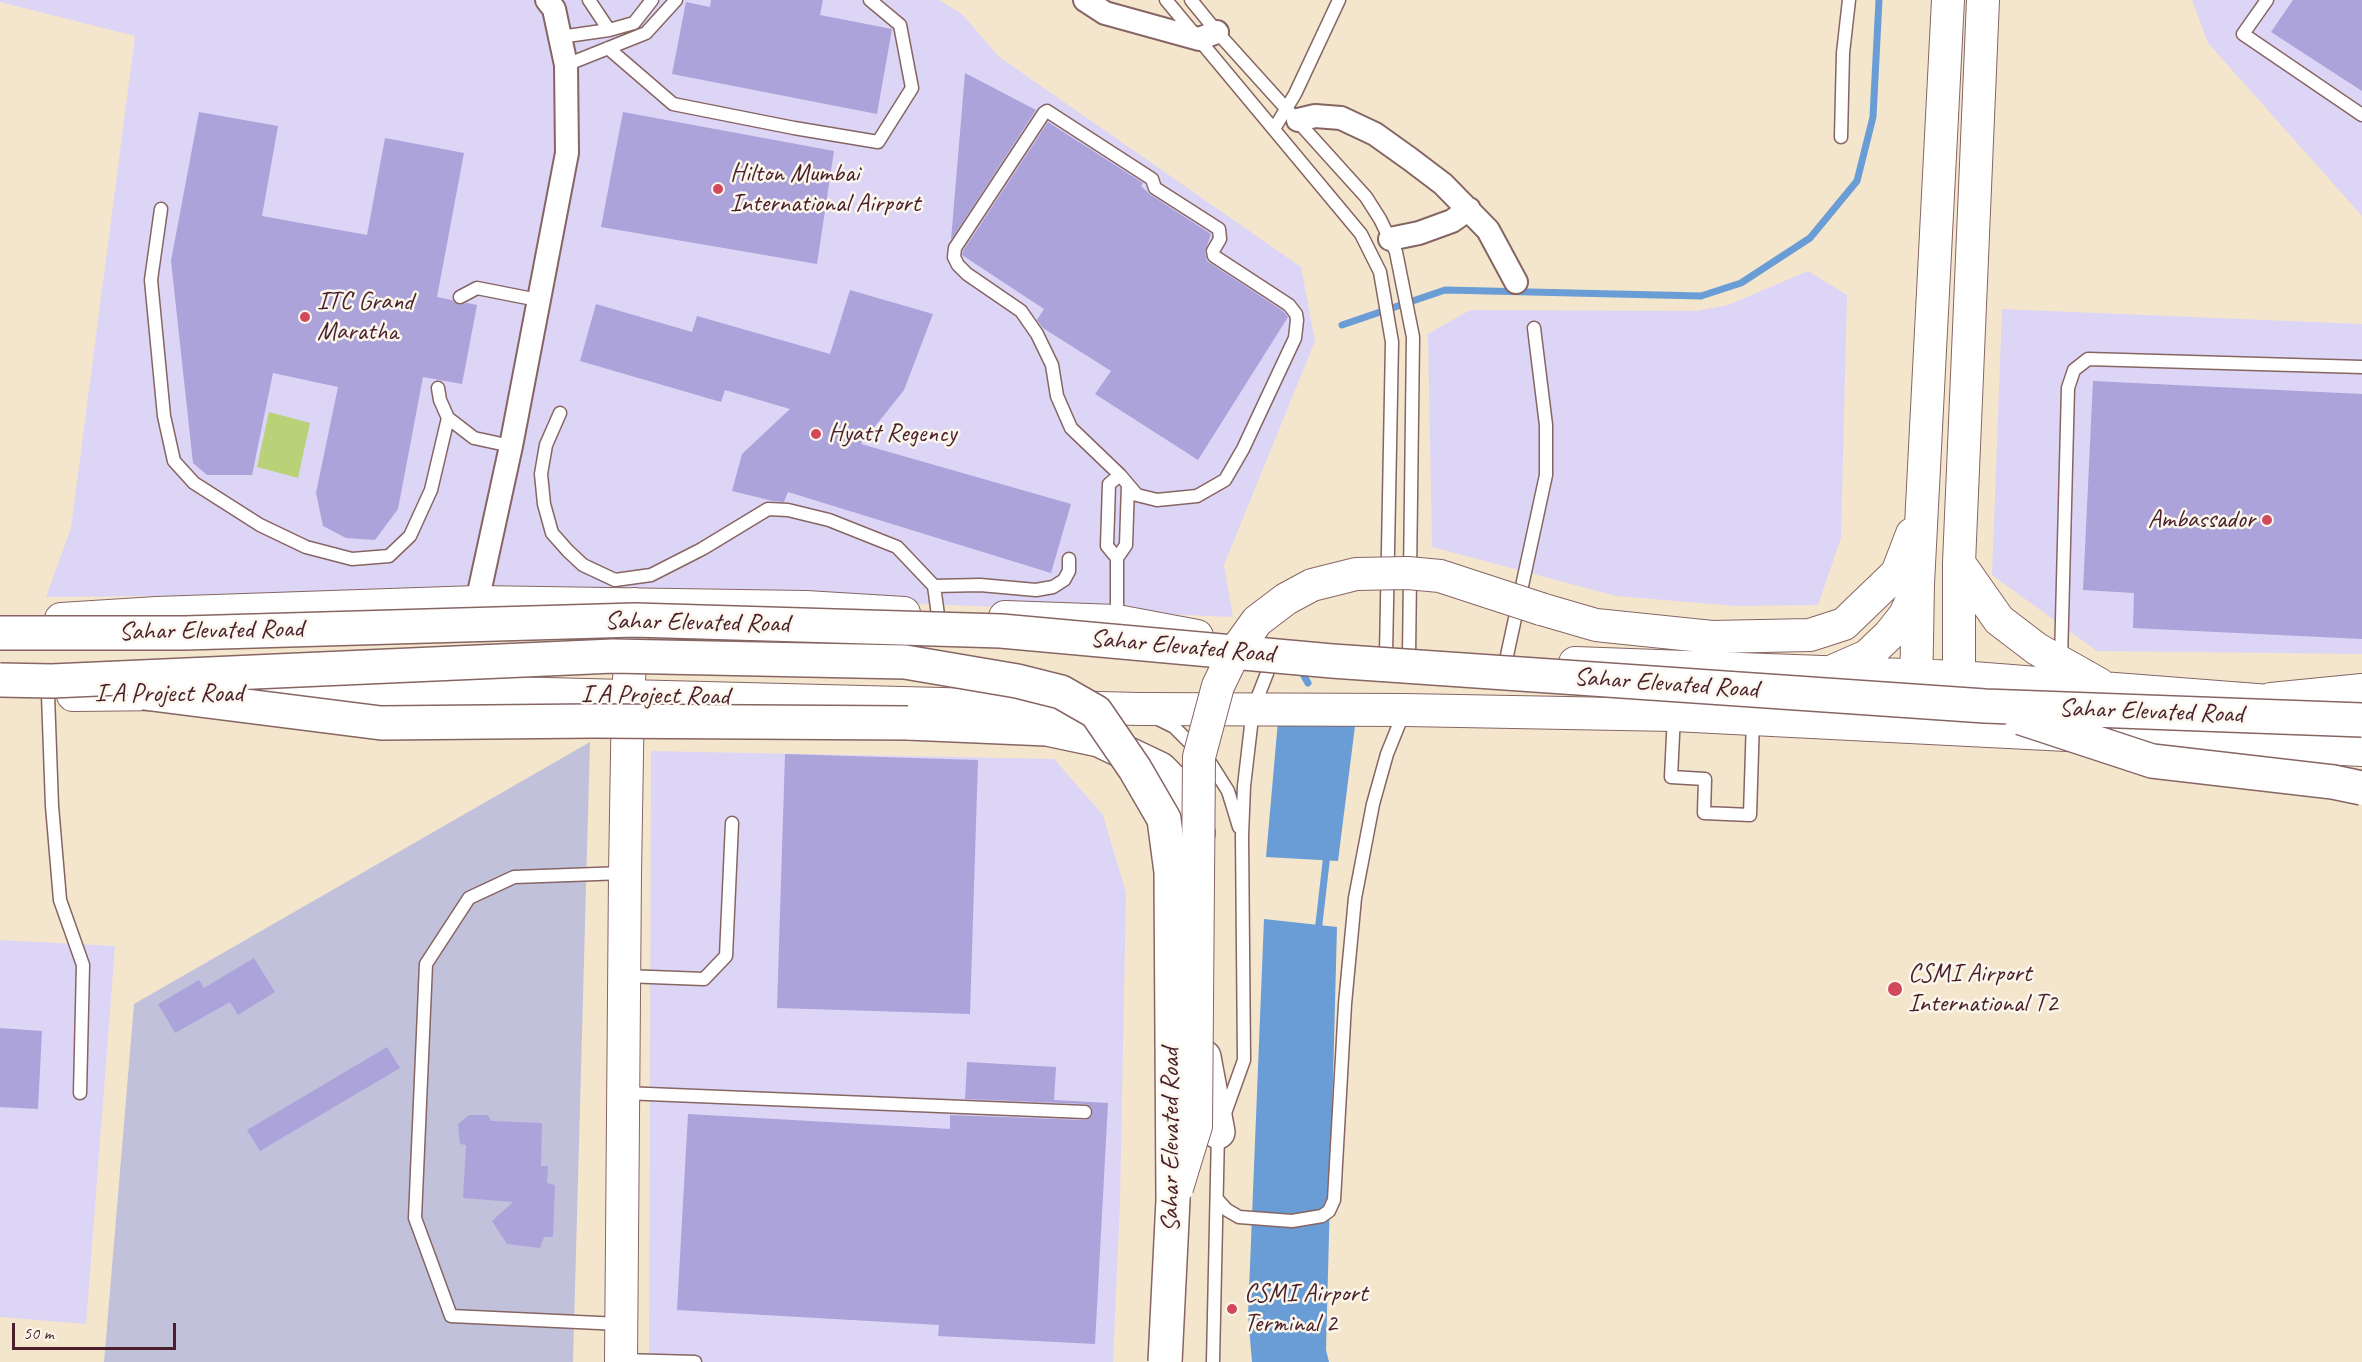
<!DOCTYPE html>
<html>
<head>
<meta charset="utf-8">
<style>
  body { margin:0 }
  #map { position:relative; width:2362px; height:1362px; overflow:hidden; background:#f4e6cc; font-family:Caveat,sans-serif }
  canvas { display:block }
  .scale { position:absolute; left:12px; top:1323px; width:164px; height:27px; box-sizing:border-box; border:3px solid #4a1f2b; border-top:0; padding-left:8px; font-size:18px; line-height:21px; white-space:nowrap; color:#4a1f2b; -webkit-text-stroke:4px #fbf7ec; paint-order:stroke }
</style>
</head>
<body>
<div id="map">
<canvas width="2362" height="1362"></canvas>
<div class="scale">50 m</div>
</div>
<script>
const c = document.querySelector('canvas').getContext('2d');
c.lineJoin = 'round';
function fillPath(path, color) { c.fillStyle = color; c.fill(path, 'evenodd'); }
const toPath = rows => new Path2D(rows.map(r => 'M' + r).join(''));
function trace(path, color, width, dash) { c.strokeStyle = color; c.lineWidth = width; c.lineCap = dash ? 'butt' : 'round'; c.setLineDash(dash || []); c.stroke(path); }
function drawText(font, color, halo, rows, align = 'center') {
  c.font = font + ' Caveat,sans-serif'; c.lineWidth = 5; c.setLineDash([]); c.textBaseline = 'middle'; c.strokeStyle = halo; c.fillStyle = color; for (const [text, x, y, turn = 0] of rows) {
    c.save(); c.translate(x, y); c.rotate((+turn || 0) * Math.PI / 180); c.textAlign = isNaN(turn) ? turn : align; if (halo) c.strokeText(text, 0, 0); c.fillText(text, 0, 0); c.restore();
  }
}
fillPath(toPath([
  [0,0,939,0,962,14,998,56,1301,267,1315,341,1224,565,1233,617,643,592,46,597,71,528,135,36,0,2],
  [2192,0,2362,0,2362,216,2208,43],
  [1808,271,1847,295,1841,538,1818,605,1736,606,1616,596,1432,547,1428,334,1470,310,1696,311,1728,305],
  [2002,309,2362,324,2362,654,2097,651,1992,575],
  [651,751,1054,759,1103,815,1126,893,1120,1202,1113,1362,649,1362],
  [0,940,115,946,86,1324,0,1317]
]), '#ddd5f6');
fillPath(toPath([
  [590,742,573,1362,104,1362,134,1004]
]), '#c2c1dc');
fillPath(toPath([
  [269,412,310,423,298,478,257,467]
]), '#b9d277');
fillPath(toPath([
  [1278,721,1355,726,1338,861,1266,857],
  [1264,919,1337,927,1326,1350,1329,1362,1252,1362,1248,1315]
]), '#6a9dd5');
trace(toPath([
  [1342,325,1445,290,1701,296,1741,283,1810,238,1857,181,1873,117,1879,0],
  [1299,667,1308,683],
  [1318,932,1327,854]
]), '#6a9dd5', 7);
fillPath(toPath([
  [711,0,823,0,820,15,892,29,877,114,672,74,686,2,710,7],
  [2293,0,2362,0,2362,91,2271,32],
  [965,73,1036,110,951,240],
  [199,112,278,126,262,216,367,235,385,138,464,153,437,297,452,300,459,305,467,303,477,305,462,384,423,377,398,509,375,540,346,538,323,526,316,493,338,387,273,373,252,475,207,475,193,463,171,261],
  [623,112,834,151,817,264,601,227],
  [1048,122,1143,183,1141,186,1151,195,1211,234,1205,252,1207,261,1283,311,1288,317,1198,460,1095,394,1111,371,1043,328,1037,320,1044,309,962,255,963,251],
  [850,290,933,314,904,390,861,444,1071,504,1051,573,788,492,784,502,773,501,732,491,742,454,790,409,725,390,721,402,580,361,596,304,692,332,697,316,830,354],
  [2093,381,2362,394,2362,639,2133,628,2134,593,2083,590],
  [785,754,978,760,970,1014,777,1008],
  [254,958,275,992,238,1015,230,1002,175,1033,158,1004,199,980,204,988],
  [0,1028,42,1031,38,1109,0,1107],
  [387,1047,400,1068,260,1151,247,1130],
  [967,1062,1056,1067,1054,1100,1108,1103,1095,1344,938,1336,939,1325,677,1310,688,1114,950,1129,950,1115,1085,1120,1092,1116,1092,1108,1085,1104,965,1099],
  [469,1115,488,1115,491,1121,542,1123,541,1166,548,1166,547,1183,555,1185,553,1237,544,1237,540,1248,507,1244,492,1221,513,1202,463,1198,466,1145,460,1144,458,1124]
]), '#aca3da');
const lane = toPath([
  [589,0,609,30],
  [1166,0,1361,234,1380,272,1392,342,1386,654],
  [1191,0,1217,32,1366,197,1380,219,1396,252,1413,337,1409,655],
  [2267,0,2243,34,2362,115],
  [560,37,609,30,634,23,652,0],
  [608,48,673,104,794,128,878,142,912,88,900,25,870,0],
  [566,65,646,33,676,0],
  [1274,129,1295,94,1339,0],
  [1841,137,1843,53,1849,0],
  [161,209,151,280,164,416,174,461,194,483,260,525,306,547,352,559,389,556,410,536,431,490,448,418],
  [460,297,477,288,538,300],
  [438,388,440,400,448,418,474,438,511,446],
  [560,413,546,445,541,474,544,504,552,533,568,551,583,565,615,580,651,575,702,549,768,509,788,510,829,520,897,547,934,586,938,615],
  [1117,558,1107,546,1109,484,1120,475,1137,495,1157,500,1197,496,1225,480,1243,449,1295,338,1297,320,1296,314,1289,305,1214,256,1213,251,1220,239,1219,229,1155,188,1152,179,1047,111,1044,113,955,248,954,257,958,265,967,274,1021,311,1037,334,1052,365,1057,396,1071,428,1120,475],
  [934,586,980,585,1036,590,1053,587,1064,580,1069,571,1069,559],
  [1117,621,1117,558,1126,545,1128,485],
  [2061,659,2068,388,2074,370,2088,359,2362,367],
  [1506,660,1546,475,1546,425,1534,328],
  [48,695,52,806,60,900,83,965,80,1093],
  [1674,715,1671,777,1705,779,1704,813,1750,815,1753,719],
  [1156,718,1174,727,1211,764,1228,791,1239,827],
  [625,976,704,979,726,956,732,823],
  [624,1093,1085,1112],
  [1224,1116,1244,1060,1242,836,1244,786,1253,709,1273,658],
  [1217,1199,1227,1210,1239,1217,1292,1221,1322,1216,1329,1211,1334,1200,1345,1004,1355,898,1373,804,1387,754,1404,712],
  [620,1324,451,1316,415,1218,426,964,469,898,514,877,624,873],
  [622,1360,695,1362],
  [1213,1362,1218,1132]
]);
const street = toPath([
  [1085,0,1105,13,1199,39,1217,32],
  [1298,120,1315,116,1341,118,1375,134,1410,159,1443,184,1488,230,1516,282],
  [1390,239,1419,233,1452,221,1469,209],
  [477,602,511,446,567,153,566,65,554,9,547,0]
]);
const secondary = toPath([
  [1959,563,1999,620,2037,649,2099,684],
  [1541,609,1596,625,1712,637,1810,635,1844,624,1897,573,1912,534],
  [1005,617,1117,621,1197,636],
  [61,619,157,613,477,602,806,607,904,613],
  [1575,663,1960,677,2295,703],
  [1835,670,1867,656,1889,635,1905,615,1916,590],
  [238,694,468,692,1139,709,1405,710,1674,715,2362,750],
  [73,695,170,694],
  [1916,696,1918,584,1948,0],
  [1959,699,1959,563,1983,0],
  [2271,699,2362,690],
  [621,1362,625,873,628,695,634,604]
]);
const primary = toPath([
  [908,723,1047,729,1099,740,1160,769,1186,795,1198,833],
  [1204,1057,1218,1132]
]);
trace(lane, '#866563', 15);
trace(street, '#866563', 26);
trace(secondary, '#866563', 34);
trace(primary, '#866563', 36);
trace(lane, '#fff', 12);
trace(street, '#fff', 22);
trace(secondary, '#fff', 32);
trace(primary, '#fff', 33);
const secondaryBridge = toPath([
  [1177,1188,1196,1126,1199,757,1218,686,1234,653,1257,621,1286,599,1312,585,1356,574,1408,573,1440,576,1541,609]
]);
const primaryBridge = toPath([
  [0,633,185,633,635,620,1001,631,1332,661,1985,706,2362,720],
  [0,680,52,681,613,656,905,662,1017,681,1061,692,1096,712,1135,769,1164,819,1171,872,1173,1200,1165,1362],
  [144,693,381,723,593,721,908,723],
  [2021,718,2152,761,2333,782,2362,788]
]);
trace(secondaryBridge, '#866563', 34, []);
trace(primaryBridge, '#866563', 36, []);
trace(secondaryBridge, '#fff', 32);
trace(primaryBridge, '#fff', 33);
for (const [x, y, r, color] of [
  [718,189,6,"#d1495b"],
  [305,317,6,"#d1495b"],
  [816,434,6,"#d1495b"],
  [2267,520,6,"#d1495b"],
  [1895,989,8,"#d1495b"],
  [1232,1309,6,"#d1495b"]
]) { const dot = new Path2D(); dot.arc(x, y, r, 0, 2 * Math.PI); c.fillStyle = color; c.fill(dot); trace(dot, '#fbf7ec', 2); }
drawText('26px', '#4a1f2b', '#fbf7ec', [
  ["Hilton Mumbai",730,174],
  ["International Airport",730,204],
  ["ITC Grand",317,302],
  ["Maratha",317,332],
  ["Hyatt Regency",828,434],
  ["Ambassador",2255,520,"right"],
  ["CSMI Airport",1908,974],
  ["International T2",1908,1004],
  ["CSMI Airport",1244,1294],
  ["Terminal 2",1244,1324]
], 'left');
drawText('26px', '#4a1f2b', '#fbf7ec', [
  ["Sahar Elevated Road",697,623,1],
  ["Sahar Elevated Road",211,631,-1],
  ["Sahar Elevated Road",1182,647,5],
  ["Sahar Elevated Road",1666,684,4],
  ["I A Project Road",169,694],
  ["I A Project Road",655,696,1],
  ["Sahar Elevated Road",2151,712,2],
  ["Sahar Elevated Road",1171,1140,-90]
]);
</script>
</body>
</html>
